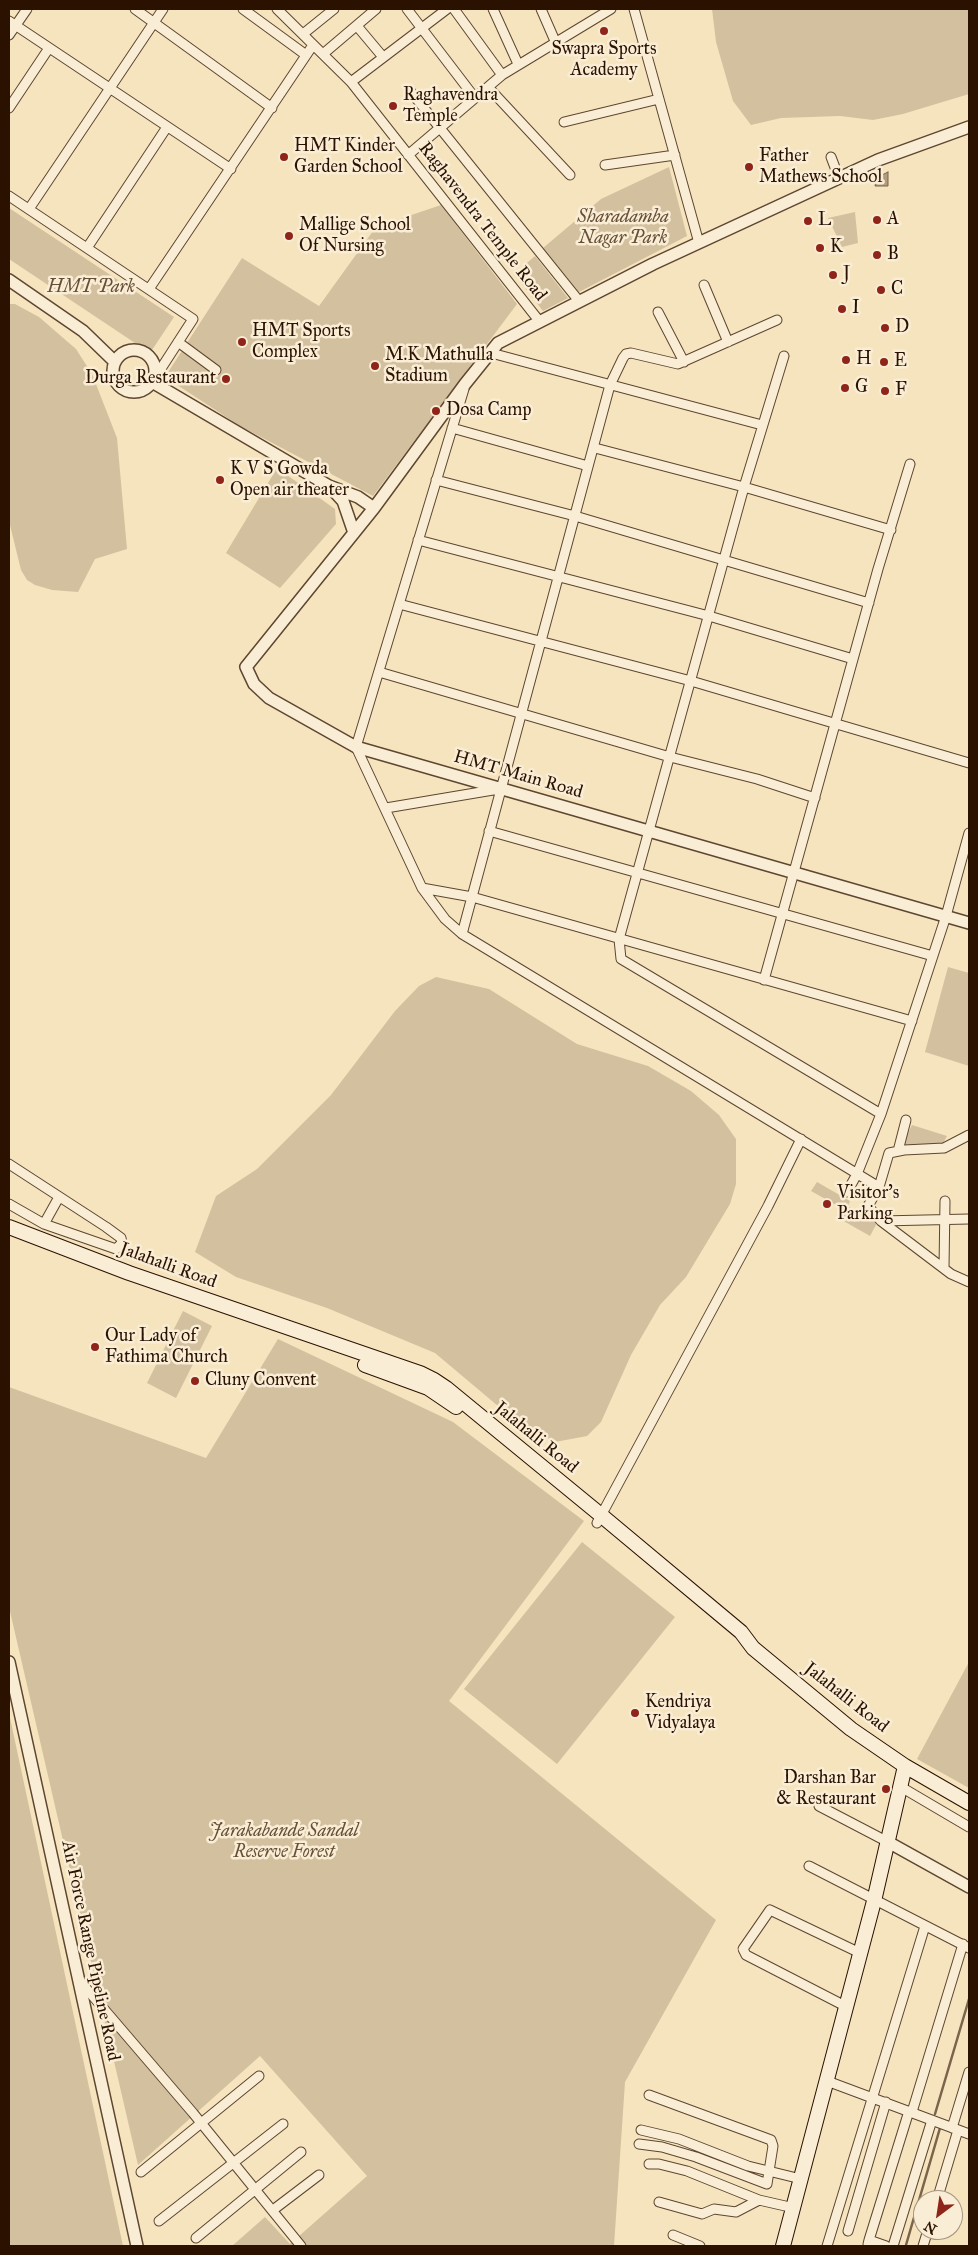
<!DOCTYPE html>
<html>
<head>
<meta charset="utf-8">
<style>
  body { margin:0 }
  #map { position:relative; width:978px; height:2255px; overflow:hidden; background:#f6e4be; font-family:"IM FELL Great Primer",serif }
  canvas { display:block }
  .frame { position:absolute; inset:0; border:10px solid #2b1100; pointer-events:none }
  .north { position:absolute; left:913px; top:2190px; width:50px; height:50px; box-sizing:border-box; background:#f9edd5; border:1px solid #a79580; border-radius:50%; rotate:211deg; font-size:14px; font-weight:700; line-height:20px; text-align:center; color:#2b1100 }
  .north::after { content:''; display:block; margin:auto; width:18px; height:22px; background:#8f2418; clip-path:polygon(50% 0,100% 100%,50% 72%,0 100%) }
</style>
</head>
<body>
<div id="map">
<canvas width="978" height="2255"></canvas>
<div class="frame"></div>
<div class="north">N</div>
</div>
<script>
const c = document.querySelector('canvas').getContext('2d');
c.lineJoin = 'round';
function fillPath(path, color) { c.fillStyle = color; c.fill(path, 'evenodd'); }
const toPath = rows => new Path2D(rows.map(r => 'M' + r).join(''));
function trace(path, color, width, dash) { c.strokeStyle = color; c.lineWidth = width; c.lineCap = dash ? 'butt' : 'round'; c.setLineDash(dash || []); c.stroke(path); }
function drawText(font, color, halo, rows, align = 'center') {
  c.font = font + ' "IM FELL Great Primer",serif'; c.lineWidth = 5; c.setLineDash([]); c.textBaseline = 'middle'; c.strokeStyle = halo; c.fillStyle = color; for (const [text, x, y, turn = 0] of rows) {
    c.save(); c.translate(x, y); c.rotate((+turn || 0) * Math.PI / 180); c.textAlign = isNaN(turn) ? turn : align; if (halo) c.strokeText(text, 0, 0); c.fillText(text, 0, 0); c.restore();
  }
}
fillPath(toPath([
  [712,9,969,9,969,94,903,114,873,120,840,116,781,118,751,125,733,101,716,42],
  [669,167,687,236,579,292,543,248,601,199],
  [441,205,517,304,373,496,240,426,165,377,242,258,319,306,376,227],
  [9,208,174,317,150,353,9,259],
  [855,212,858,243,842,247,828,218],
  [535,256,568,298,543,311,514,274],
  [9,304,15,304,39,317,76,349,92,374,117,438,127,549,95,559,78,592,52,590,35,585,27,580,21,570,9,521],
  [277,468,335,509,336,524,280,588,226,553],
  [948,967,969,973,969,1066,925,1052],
  [436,977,489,989,577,1044,648,1066,691,1091,719,1115,736,1139,736,1184,730,1204,686,1277,660,1305,631,1355,601,1422,587,1436,555,1442,517,1422,435,1353,327,1308,236,1277,195,1252,216,1196,257,1169,331,1095,395,1011,419,986],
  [912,1125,947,1136,942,1145,902,1145],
  [817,1182,850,1201,848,1206,877,1223,870,1236,840,1219,845,1210,811,1191],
  [183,1311,212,1326,176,1398,147,1383],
  [278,1339,453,1422,584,1521,449,1701,716,1920,625,2082,614,2246,232,2246,265,2217,290,2244,367,2176,260,2056,138,2165,9,1607,9,1387,206,1458],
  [582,1542,675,1617,557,1764,464,1689],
  [969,1662,969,1788,917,1759],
  [9,1713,123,2246,9,2246]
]), '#d3c09e');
const water = toPath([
  [888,172,888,186,875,186,876,179,882,179,882,175,888,172]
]);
fillPath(water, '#b19c7d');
trace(water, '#7b644b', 1);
trace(toPath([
  [935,2114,969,1999],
  [906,2245,940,2128]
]), '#7b644b', 2.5);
const minor = toPath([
  [135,9,272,108],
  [243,9,306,55],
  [277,9,351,82,540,322],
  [407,9,475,98],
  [454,9,502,75],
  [493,9,518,64],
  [541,9,555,41],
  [634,9,699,243],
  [9,21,231,169],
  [357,26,383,57],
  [303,34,334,9],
  [9,35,27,9],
  [323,54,376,9],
  [351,82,447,9],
  [488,87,570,175],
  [411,92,579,301],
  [9,108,49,48],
  [564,122,659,99],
  [408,155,502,75,611,9],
  [831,157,839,178],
  [605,165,675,155],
  [9,196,193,319,162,367,154,375],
  [29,209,163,9],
  [87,248,167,127],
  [704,285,728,342],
  [149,289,313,45],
  [658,312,684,362],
  [178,342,216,370],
  [491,353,762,425],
  [784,356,744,487,619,939,621,959,881,1114],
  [464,389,356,747,422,888,445,919,462,934,879,1187,868,1206,881,1221,951,1274,969,1282],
  [452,428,588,466],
  [595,448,744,487,891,530],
  [436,480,575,516,869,603],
  [418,540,709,616,853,659],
  [399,604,691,681,969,763],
  [379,672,670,757,757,779,815,798],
  [386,808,499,789],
  [489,831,933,956],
  [422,888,472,897,912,1021],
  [462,934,610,385,623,358,626,354,631,353,678,364,777,320],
  [764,980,878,569,910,464],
  [898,1151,906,1120],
  [9,1164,106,1227,121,1238,122,1243,116,1249,44,1224,9,1204],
  [879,1187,889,1153,904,1150,944,1148,969,1135],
  [847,1192,857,1174,881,1114,946,916,969,833],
  [881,1221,969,1219],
  [44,1224,59,1197],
  [944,1268,945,1201],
  [597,1523,768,1206,801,1139],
  [901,1787,969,1827],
  [819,1806,888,1842],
  [809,1866,969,1948],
  [79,1980,193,2113,301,2246],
  [847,2007,746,1955,743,1949,770,1910,860,1953],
  [827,2081,969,2134],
  [912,2112,963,1944],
  [952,2128,969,2072],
  [641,2130,679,2139,748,2166,801,2179],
  [639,2144,662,2147,696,2157,767,2184,773,2146,771,2140,649,2095],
  [649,2164,659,2164,687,2171,759,2200],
  [141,2172,259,2076],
  [937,2200,958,2130],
  [659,2202,702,2214,714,2209,736,2212,759,2200,794,2208],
  [273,2210,319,2175],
  [159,2221,283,2124],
  [848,2231,886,2102],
  [673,2235,700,2246],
  [196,2238,301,2152],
  [869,2240,909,2111],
  [868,2244,869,2240,886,2246],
  [827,2246,925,1926],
  [893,2246,932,2120],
  [923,2246,928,2230]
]);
const tertiary = toPath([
  [969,127,878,160,653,264,498,343,465,384,374,508,246,667,254,684,269,698,356,747,969,923],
  [9,280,83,331,115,362],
  '113 371a21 21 0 1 1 42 0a21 21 0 1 1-42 0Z',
  [152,382,329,486,358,497,374,508],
  [332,489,343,501,354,533],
  [9,1662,137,2246],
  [888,1842,969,1887]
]);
const secondary = toPath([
  [9,1227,129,1273,420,1373,434,1380,446,1388,602,1516,741,1632,753,1648,851,1729,905,1766,969,1803],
  [365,1365,428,1388,456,1407],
  [783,2246,874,1901,905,1766]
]);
trace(minor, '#5e4630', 11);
trace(tertiary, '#5e4630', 14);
trace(secondary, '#2b1100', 16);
trace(minor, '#f9edd5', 9);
trace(tertiary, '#f9edd5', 11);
trace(secondary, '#f9edd5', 14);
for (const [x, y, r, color] of [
  [604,31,5,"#8f2418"],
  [393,106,5,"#8f2418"],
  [284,157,5,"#8f2418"],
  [749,167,5,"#8f2418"],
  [877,220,5,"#8f2418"],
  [808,221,5,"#8f2418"],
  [289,236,5,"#8f2418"],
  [820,248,5,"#8f2418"],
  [877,255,5,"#8f2418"],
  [833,275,5,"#8f2418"],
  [881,290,5,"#8f2418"],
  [842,309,5,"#8f2418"],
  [885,328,5,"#8f2418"],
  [242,342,5,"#8f2418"],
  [846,360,5,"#8f2418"],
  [884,362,5,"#8f2418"],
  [375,366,5,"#8f2418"],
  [226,379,5,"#8f2418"],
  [845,388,5,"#8f2418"],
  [885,391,5,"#8f2418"],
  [436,411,5,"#8f2418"],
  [220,480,5,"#8f2418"],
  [827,1204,5,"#8f2418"],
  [95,1347,5,"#8f2418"],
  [195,1381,5,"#8f2418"],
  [635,1713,5,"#8f2418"],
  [886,1789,5,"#8f2418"]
]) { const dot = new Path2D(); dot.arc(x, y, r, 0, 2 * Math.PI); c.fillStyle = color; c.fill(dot); trace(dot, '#f9edd5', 2); }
drawText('18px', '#2b1100', '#f9edd5', [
  ["Swapra Sports",604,50,"center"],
  ["Academy",604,71,"center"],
  ["Raghavendra",403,96],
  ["Temple",403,117],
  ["HMT Kinder",294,147],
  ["Garden School",294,168],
  ["Father",759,157],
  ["Mathews School",759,178],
  ["A",887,220],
  ["L",818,221],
  ["Mallige School",299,226],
  ["Of Nursing",299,247],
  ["K",830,248],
  ["B",887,255],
  ["J",843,275],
  ["C",891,290],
  ["I",852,309],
  ["D",895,328],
  ["HMT Sports",252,332],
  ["Complex",252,353],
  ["M.K Mathulla",385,356],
  ["Stadium",385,377],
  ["H",856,360],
  ["E",894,362],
  ["Durga Restaurant",216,379,"right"],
  ["G",855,388],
  ["F",895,391],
  ["Dosa Camp",446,411],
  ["K V S Gowda",230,470],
  ["Open air theater",230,491],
  ["Visitor's",837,1194],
  ["Parking",837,1215],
  ["Our Lady of",105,1337],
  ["Fathima Church",105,1358],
  ["Cluny Convent",205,1381],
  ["Kendriya",645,1703],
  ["Vidyalaya",645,1724],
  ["Darshan Bar",876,1779,"right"],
  ["& Restaurant",876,1800,"right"]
], 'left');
drawText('italic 18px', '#664e37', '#f9edd5', [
  ["Sharadamba",623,218],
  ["Nagar Park",623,239],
  ["HMT Park",91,288],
  ["Jarakabande Sandal",284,1832],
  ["Reserve Forest",284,1853]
]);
drawText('18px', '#2b1100', '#f9edd5', [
  ["Raghavendra Temple Road",482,222,52],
  ["HMT Main Road",518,775,16],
  ["Jalahalli Road",168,1266,20],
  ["Jalahalli Road",536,1438,39],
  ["Jalahalli Road",846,1698,38],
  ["Air Force Range Pipeline Road",90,1951,78]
]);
</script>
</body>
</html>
